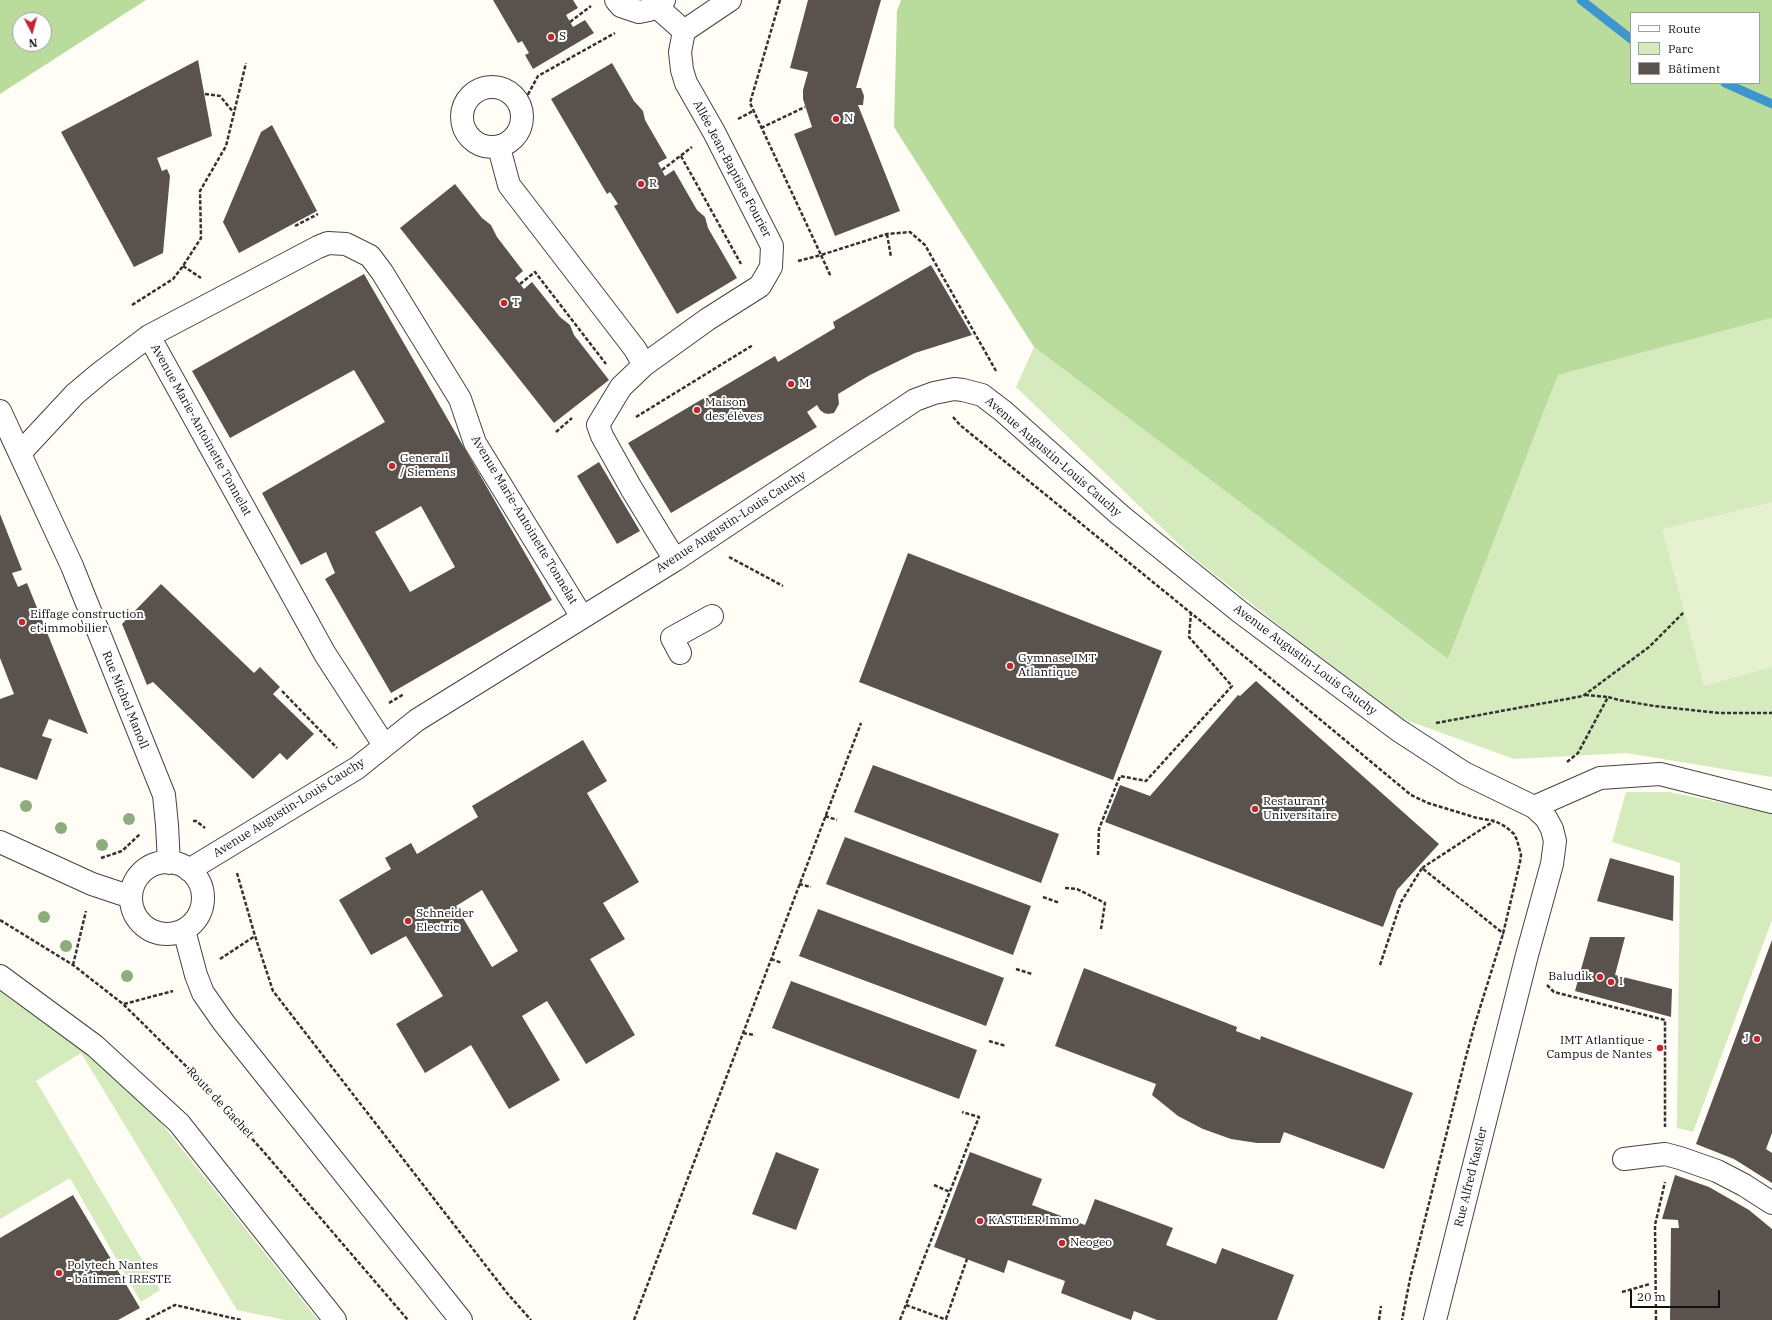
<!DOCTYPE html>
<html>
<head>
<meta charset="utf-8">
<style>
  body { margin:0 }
  #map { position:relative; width:1772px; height:1320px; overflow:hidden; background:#fffdf5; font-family:"IBM Plex Serif",serif }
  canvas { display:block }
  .legend { position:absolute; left:1630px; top:12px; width:130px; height:72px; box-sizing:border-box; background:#fff; border:1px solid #a0a0a0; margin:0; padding:5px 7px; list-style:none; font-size:12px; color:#111 }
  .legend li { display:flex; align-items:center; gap:8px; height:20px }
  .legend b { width:20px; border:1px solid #a0a0a0 }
  .north { position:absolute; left:12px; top:12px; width:40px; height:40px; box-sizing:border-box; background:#fff; border:1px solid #a0a0a0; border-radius:50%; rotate:174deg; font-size:11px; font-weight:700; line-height:16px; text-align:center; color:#111 }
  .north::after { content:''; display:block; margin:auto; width:14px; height:18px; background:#c4262e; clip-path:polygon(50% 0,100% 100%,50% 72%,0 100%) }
  .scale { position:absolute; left:1630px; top:1290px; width:90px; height:18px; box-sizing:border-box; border:2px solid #111; border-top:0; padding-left:5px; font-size:12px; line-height:14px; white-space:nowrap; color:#111; -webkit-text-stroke:3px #fff; paint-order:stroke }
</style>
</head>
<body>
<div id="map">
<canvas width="1772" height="1320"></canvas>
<ul class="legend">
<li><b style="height:5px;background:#fff"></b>Route</li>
<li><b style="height:11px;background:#d5ebbd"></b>Parc</li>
<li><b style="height:11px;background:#5a524d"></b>Bâtiment</li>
</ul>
<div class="north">N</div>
<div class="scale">20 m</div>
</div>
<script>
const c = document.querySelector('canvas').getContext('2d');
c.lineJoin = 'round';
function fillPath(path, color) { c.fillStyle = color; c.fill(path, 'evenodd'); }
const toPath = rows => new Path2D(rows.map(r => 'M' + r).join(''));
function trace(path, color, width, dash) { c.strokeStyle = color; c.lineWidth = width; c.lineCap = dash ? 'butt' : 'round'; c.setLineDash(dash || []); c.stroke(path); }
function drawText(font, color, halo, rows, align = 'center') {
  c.font = font + ' "IBM Plex Serif",serif'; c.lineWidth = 4; c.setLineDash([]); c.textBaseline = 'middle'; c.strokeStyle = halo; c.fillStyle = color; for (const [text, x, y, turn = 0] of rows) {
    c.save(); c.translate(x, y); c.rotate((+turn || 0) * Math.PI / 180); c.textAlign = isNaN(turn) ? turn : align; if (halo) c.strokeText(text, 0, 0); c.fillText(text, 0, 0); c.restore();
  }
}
fillPath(toPath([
  [1772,318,1772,777,1626,753,1514,759,1392,715,1189,554,1016,387,1034,347,1448,659,1558,375],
  [1626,792,1669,792,1772,813,1772,920,1693,1132,1677,1128,1680,863,1612,842],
  [0,988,47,1017,101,1065,158,1119,318,1320,285,1320,237,1310,81,1053,36,1081,160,1290,141,1302,70,1178,0,1219]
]), '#d5ebbd');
fillPath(toPath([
  [0,0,146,0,0,94],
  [20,20,44,20,44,44,20,44],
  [901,0,1772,0,1772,318,1558,375,1448,659,1034,347,894,127,897,11],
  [1631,13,1759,13,1759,83,1631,83]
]), '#b9dc9c');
fillPath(toPath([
  [1772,502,1772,667,1704,686,1662,529]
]), '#e6f2cf');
trace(toPath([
  [1581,0,1631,39],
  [1725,83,1772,104]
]), '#3f96cf', 9);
fillPath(toPath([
  [493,0,573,0,578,8,566,15,573,27,585,20,594,33,533,69,525,55,529,53,522,41,518,43],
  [808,0,881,0,856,88,861,88,864,96,863,105,858,105,900,211,835,236,794,134,812,127,803,99,803,90,808,72,790,68],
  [198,60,212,136,157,158,162,171,167,169,170,176,163,253,134,267,61,132],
  [612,63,634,101,643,111,645,120,667,158,658,163,665,176,674,170,697,210,705,217,708,228,737,278,677,314,614,206,618,204,610,192,607,194,551,99],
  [272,125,317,211,239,253,223,222,261,132],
  [455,184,482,218,491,225,497,237,523,271,515,278,524,289,532,282,560,317,570,325,574,335,609,380,554,423,400,228],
  [931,265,972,335,915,353,870,375,838,394,839,404,834,413,828,414,824,413,820,410,817,405,807,412,817,427,671,513,628,443,775,356,778,362,835,328,833,322],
  [364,274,552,600,391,693,325,579,335,573,326,552,301,565,262,493,385,422,354,370,230,438,192,371],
  [421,506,455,567,410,592,375,532],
  [599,462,640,531,617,544,577,476],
  [0,514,22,570,12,573,18,587,27,583,88,734,49,719,42,736,52,739,37,780,0,767,0,699,14,694,0,658],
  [908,553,1162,651,1113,780,859,682],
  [161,584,254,673,260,667,280,687,273,694,314,734,287,760,280,753,253,779,153,682,147,685,122,624],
  [1256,681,1439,844,1397,890,1383,927,1105,822,1120,785,1150,796,1238,695,1240,696],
  [583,740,607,781,587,793,639,882,603,903,625,939,590,959,635,1035,586,1064,547,1001,522,1016,560,1080,509,1109,471,1045,425,1073,396,1024,443,996,406,936,371,955,339,900,391,869,385,858,411,843,417,854,478,817,472,806],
  [482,890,518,951,492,967,456,906],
  [873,765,1059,834,1041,883,854,812],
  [845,837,1031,906,1013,955,826,884],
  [1610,858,1674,876,1673,921,1597,901],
  [818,909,1004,978,986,1026,799,956],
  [1590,937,1625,937,1615,975,1672,989,1671,1017,1575,991],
  [1772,940,1772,1133,1766,1149,1772,1153,1772,1183,1734,1159,1696,1144],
  [1084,968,1237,1027,1236,1031,1260,1040,1261,1036,1413,1093,1384,1169,1284,1132,1280,1143,1257,1143,1231,1139,1203,1129,1178,1116,1152,1095,1156,1084,1055,1046],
  [791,981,977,1050,959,1099,772,1028],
  [776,1152,819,1169,796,1230,752,1214],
  [970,1152,1042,1179,1032,1205,1085,1225,1095,1199,1173,1228,1166,1245,1216,1264,1222,1248,1294,1275,1277,1320,1157,1320,1134,1311,1131,1320,1061,1293,1065,1281,1008,1260,1004,1273,934,1247],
  [1675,1175,1709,1187,1749,1210,1772,1229,1772,1320,1670,1320,1671,1228,1679,1228,1678,1220,1662,1219],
  [73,1195,140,1308,118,1320,0,1320,0,1238]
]), '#5a524d');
const minor = toPath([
  [616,0,621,6,639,12,649,10,657,7,664,0],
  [657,7,684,31],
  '462 117a30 30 0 1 1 60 0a30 30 0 1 1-60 0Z',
  [500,147,501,155,509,185,635,349,644,365],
  [149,336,325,654,384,745],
  [0,411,72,566,164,795,167,825,169,863],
  [20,453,75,394,100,373,149,336,318,247,328,243,346,244,370,256,382,272,460,399,475,443,582,617],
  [675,560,631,488,602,436,598,425,621,387,644,365,708,319,760,286,771,267,772,246,714,132,686,83,682,70,680,52,684,31,730,0],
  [680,653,672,638,712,616],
  [1534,807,1600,778,1660,774,1772,802],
  [0,842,92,884,131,897],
  '131 898a36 36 0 1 1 72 0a36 36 0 1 1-72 0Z',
  [189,870,357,768,417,720,675,560,915,400,934,393,954,389,963,390,982,395,1003,411,1120,515,1240,612,1398,730,1464,773,1534,807,1546,818,1552,829,1555,841,1552,864,1527,955,1435,1320],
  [184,930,196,975,203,993,224,1023,461,1320],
  [0,976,95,1046,179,1123,335,1320],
  [1624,1159,1665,1154,1680,1158,1717,1171,1744,1185,1772,1203]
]);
trace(minor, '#444', 24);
trace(toPath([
  [780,0,750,103,821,255,887,234,910,232,925,245,996,371],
  [570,22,591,6],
  '456 119a37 37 0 1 1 74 0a37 37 0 1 1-74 0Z',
  [205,94,220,96,234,113],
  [525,100,538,76,615,33],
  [738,119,753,111],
  [761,128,805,107],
  [681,156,741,264],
  [662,170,692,147],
  [295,226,318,214],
  [887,234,891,257],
  [798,261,821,255,831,277],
  [183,266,201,278],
  [520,284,535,272,606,364],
  [132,305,173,279,183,266,201,238,200,191,226,146,246,63],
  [636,417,753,345],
  [953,417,960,425,1245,657,1411,795,1428,803,1477,818,1495,821,1506,827,1514,834,1517,840,1521,855,1520,862,1503,934,1474,1027,1464,1064,1410,1279,1402,1320],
  [556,432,572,418],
  [729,557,783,586],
  [282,691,337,748],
  [1585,695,1608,697],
  [389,703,404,694],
  [1436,723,1583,696,1649,647,1684,612],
  [1567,762,1578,753,1608,697,1619,700,1654,706,1719,713,1772,713],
  [825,816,837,820],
  [193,821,196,821,205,828],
  [1098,855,1099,829,1120,776,1146,781,1232,686,1189,637,1191,613],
  [101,858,122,851,140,834],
  [1422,868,1494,821],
  [237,873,255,936,273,991,507,1293,531,1320],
  [799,884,811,887],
  [1065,888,1077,889,1105,903,1101,929],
  [1043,897,1060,903],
  [0,920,73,965,123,1004,189,1069,263,1151,408,1320],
  [220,959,255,936],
  [771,959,782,963],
  [73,965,86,911],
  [1380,965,1401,902,1422,868,1504,934],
  [1016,969,1032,974],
  [1547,985,1554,992,1665,1020,1665,1127],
  [124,1004,173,991],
  [743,1033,755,1035],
  [989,1041,1006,1046],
  [934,1185,950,1192],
  [1622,1292,1650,1284],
  [906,1305,947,1320],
  [946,1319,967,1259],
  [146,1320,175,1305,241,1320],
  [634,1320,861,723],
  [900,1320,979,1117,962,1112],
  [1379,1320,1381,1306],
  [1656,1320,1655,1225,1665,1182]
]), '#333', 2.5, [4, 2]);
trace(minor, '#fff', 22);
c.fillStyle = '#8dad7f';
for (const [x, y] of [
  [26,806],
  [129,819],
  [61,828],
  [102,845],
  [44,917],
  [66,946],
  [127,976]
]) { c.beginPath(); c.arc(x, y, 6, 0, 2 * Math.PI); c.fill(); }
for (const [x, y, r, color] of [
  [551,37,4,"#c4262e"],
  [836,119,4,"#c4262e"],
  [641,184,4,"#c4262e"],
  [504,303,4,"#c4262e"],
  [791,384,4,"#c4262e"],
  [697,410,4,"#c4262e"],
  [392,466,4,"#c4262e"],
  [22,622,4,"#c4262e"],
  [1010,666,4,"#c4262e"],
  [1255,809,4,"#c4262e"],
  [408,921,4,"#c4262e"],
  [1600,977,4,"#c4262e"],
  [1611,982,4,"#c4262e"],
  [1757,1039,4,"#c4262e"],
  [1660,1048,4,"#c4262e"],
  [980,1221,4,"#c4262e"],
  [1062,1243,4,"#c4262e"],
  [59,1273,4,"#c4262e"]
]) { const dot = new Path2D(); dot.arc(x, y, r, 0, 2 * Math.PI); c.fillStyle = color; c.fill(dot); trace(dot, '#fff', 1.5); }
drawText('12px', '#111', '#fff', [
  ["S",559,37],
  ["N",844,119],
  ["R",649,184],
  ["T",512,303],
  ["M",799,384],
  ["Maison",705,403],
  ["des élèves",705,417],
  ["Generali",400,459],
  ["/ Siemens",400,473],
  ["Eiffage construction",30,615],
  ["et immobilier",30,629],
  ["Gymnase IMT",1018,659],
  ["Atlantique",1018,673],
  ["Restaurant",1263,802],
  ["Universitaire",1263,816],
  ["Schneider",416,914],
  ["Electric",416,928],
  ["Baludik",1592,977,"right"],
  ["I",1619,982],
  ["J",1749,1039,"right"],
  ["IMT Atlantique -",1652,1041,"right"],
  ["Campus de Nantes",1652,1055,"right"],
  ["KASTLER Immo",988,1221],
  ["Neogeo",1070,1243],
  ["Polytech Nantes",67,1266],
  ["- bâtiment IRESTE",67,1280]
], 'left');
drawText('12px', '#111', '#fff', [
  ["Allée Jean-Baptiste Fourier",732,169,62],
  ["Avenue Marie-Antoinette Tonnelat",201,430,61],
  ["Avenue Augustin-Louis Cauchy",1053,457,41],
  ["Avenue Marie-Antoinette Tonnelat",524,520,59],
  ["Avenue Augustin-Louis Cauchy",731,522,-33],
  ["Avenue Augustin-Louis Cauchy",1305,660,37],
  ["Rue Michel Manoll",125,700,68],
  ["Avenue Augustin-Louis Cauchy",289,808,-32],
  ["Route de Gachet",220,1103,47],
  ["Rue Alfred Kastler",1471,1177,-76]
]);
</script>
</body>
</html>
